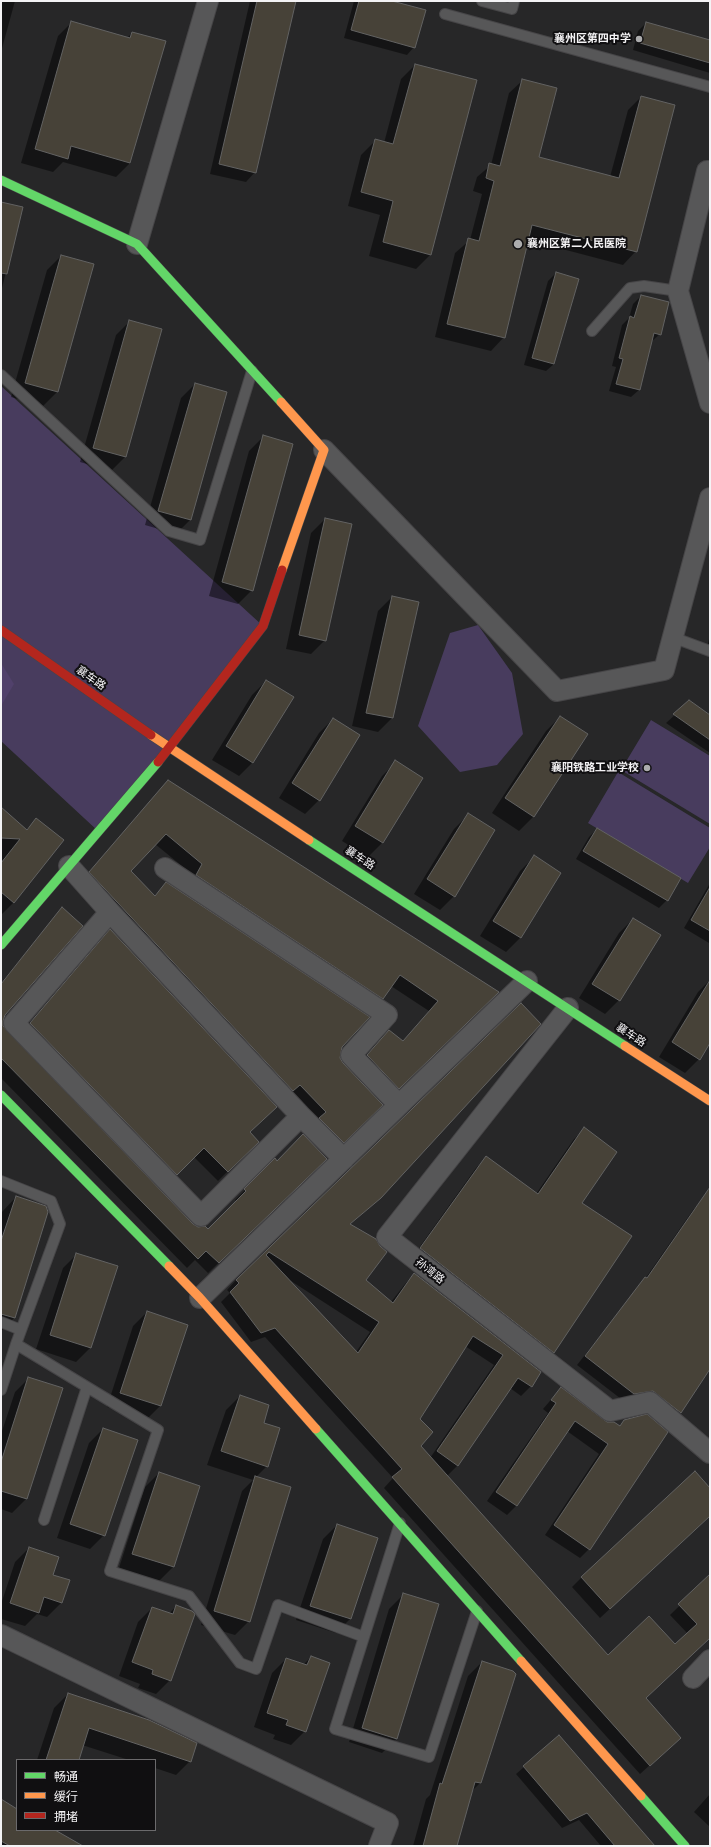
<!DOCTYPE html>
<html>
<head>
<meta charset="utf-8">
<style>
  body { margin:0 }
  #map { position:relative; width:711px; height:1847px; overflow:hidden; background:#272728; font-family:"Golos Text","Noto Sans SC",sans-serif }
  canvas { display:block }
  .frame { position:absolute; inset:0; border:2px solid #f4f3f5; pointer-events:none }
  .legend { position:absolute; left:16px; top:1759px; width:140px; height:72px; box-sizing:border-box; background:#100f11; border:1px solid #6b6a6c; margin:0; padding:5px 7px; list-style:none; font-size:12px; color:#f4f3f5 }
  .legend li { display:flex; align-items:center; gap:8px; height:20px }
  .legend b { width:20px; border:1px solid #6b6a6c }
</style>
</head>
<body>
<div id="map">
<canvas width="711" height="1847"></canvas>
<div class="frame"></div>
<ul class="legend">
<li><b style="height:5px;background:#63d668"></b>畅通</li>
<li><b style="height:5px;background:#ff974d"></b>缓行</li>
<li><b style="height:5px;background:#b3261e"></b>拥堵</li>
</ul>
</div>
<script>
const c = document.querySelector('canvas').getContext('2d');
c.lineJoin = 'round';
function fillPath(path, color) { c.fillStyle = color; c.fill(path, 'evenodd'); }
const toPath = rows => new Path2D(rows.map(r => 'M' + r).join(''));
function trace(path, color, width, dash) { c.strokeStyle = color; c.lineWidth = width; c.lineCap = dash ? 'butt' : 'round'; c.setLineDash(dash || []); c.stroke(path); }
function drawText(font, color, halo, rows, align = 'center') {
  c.font = font + ' "Golos Text","Noto Sans SC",sans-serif'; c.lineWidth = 4; c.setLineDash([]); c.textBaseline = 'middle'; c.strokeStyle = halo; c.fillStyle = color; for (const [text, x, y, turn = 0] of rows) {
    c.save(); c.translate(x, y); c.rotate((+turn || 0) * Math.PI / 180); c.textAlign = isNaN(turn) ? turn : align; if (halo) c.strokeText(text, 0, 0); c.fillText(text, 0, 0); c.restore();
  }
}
fillPath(toPath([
  [1,386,263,626,98,831,1,741],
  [478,625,512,673,523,734,497,765,460,772,418,726,450,633],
  [651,720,710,756,710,824,621,770],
  [618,772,710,828,710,847,688,883,588,823]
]), '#483c5e');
fillPath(toPath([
  [1,663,14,684,1,706]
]), '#51416b');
fillPath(toPath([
  [1,1,15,1,1,52],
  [250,1,295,1,255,172,246,182,210,174],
  [388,1,414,47,407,55,344,38,354,1],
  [72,22,127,38,132,33,130,163,116,177,63,162,53,172,21,163,58,36],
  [646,23,710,41,710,73,633,50,638,31],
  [415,65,430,255,416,269,369,256,380,215,348,206,361,155,375,141,384,143,401,79],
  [523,80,538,158,610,177,628,110,641,97,636,251,623,265,528,240,504,337,491,351,435,337,455,253,470,240,482,194,473,191,477,177,491,165,509,93],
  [1,203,22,208,1,292],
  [61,256,57,392,43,406,11,397,47,270],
  [556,273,554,364,546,371,524,365,548,281],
  [641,296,660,334,651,342,639,390,631,397,609,391,616,367,612,366,622,325,629,318,633,304],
  [130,321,125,457,111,471,80,462,116,335],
  [195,384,190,520,176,534,145,525,181,398],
  [263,437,252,590,238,604,209,596,249,451],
  [325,519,325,640,311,654,286,649,311,533],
  [392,597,417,602,392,718,378,732,352,726,378,611],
  [710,635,710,647,707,647],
  [266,681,253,762,239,776,212,760,252,695],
  [689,702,710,717,710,753,666,723],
  [560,717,587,735,533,817,519,831,492,813,546,731],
  [333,719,319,800,305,814,279,798,319,733],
  [396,762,422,778,382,843,368,857,342,841,382,776],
  [168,782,488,1002,389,1098,357,1065,379,1042,403,1042,429,1011,391,986,372,1008,193,875,155,844,130,871,154,896,166,884,342,1047,339,1058,342,1064,381,1105,333,1152,80,882],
  [1,808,26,830,36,820,14,902,1,915],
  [468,815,454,896,440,910,414,894,454,829],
  [597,829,667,900,659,908,576,859,589,837],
  [534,857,560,873,520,938,506,952,480,936,520,871],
  [710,883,710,942,709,943,684,928],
  [62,908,4,1015,2,1021,2,1027,192,1225,208,1231,237,1202,235,1200,275,1160,277,1162,316,1169,208,1273,195,1260,187,1268,1,1078,1,983],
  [633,919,619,1000,605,1014,579,998,619,933],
  [101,940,249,1133,257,1142,218,1181,194,1157,167,1184,21,1033],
  [710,980,710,1041,699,1059,685,1073,659,1057,698,992],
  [521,1004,370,1207,350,1224,365,1280,391,1302,405,1284,414,1274,540,1372,531,1386,521,1396,510,1388,458,1465,448,1475,443,1472,607,1657,675,1646,688,1634,670,1615,710,1576,710,1636,644,1698,670,1747,640,1774,384,1488,393,1478,265,1337,251,1342,221,1302,230,1293,227,1290,236,1280],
  [291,1281,370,1332,356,1352,290,1282],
  [465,1346,494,1365,430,1458,419,1446,418,1419],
  [584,1129,581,1203,553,1352,543,1362,411,1259,476,1168,486,1158,536,1194,574,1139],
  [16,1197,47,1212,14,1318,1,1331,1,1213],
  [701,1201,710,1207,710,1368,680,1412,672,1421,625,1402,577,1365,645,1279,693,1210],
  [77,1254,116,1267,90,1348,76,1362,36,1349,63,1268],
  [147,1312,187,1325,160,1406,146,1420,107,1407,133,1326],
  [29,1378,26,1499,12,1513,1,1509,1,1434,15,1392],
  [561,1388,607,1423,619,1426,625,1421,589,1549,580,1558,545,1535,599,1454,567,1431,516,1506,507,1515,487,1501,548,1413,543,1409],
  [240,1396,262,1423,267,1466,256,1477,249,1621,235,1635,201,1625,242,1491,253,1480,207,1465,226,1410],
  [103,1429,104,1535,90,1549,57,1538,89,1443],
  [159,1473,199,1486,173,1567,159,1581,119,1568,145,1487],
  [710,1489,710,1516,600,1618,572,1587,582,1577],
  [337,1525,376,1538,350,1619,336,1633,296,1620,323,1539],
  [29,1548,52,1575,68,1581,61,1603,47,1617,37,1614,25,1626,1,1619,1,1604,15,1562],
  [403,1595,396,1739,382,1753,349,1742,389,1609],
  [176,1606,170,1680,156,1694,138,1688,140,1684,119,1676,138,1622,152,1608,169,1614],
  [311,1657,305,1731,291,1745,273,1739,275,1735,254,1727,272,1673,286,1659,303,1665],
  [482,1662,515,1674,480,1783,471,1792,456,1846,413,1846,426,1799,430,1795,468,1676],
  [68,1694,190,1761,176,1775,155,1768,155,1760,129,1760,82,1745,78,1760,37,1760,54,1708],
  [524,1767,654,1846,601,1846,579,1820,562,1828,516,1774],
  [710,1794,710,1827,694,1812],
  [1,1801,17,1810,17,1830,53,1830,81,1846,1,1846]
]), '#0007');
const building = toPath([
  [257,1,296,1,256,173,219,164,257,1],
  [359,1,392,1,426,10,415,48,351,30,359,1],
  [71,21,130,38,132,32,166,41,130,163,71,146,68,159,35,149,71,21],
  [646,22,710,40,710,63,640,43,646,22],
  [415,64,477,80,431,255,383,242,393,201,361,192,375,139,393,144,415,64],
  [522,79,557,88,539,157,619,178,641,96,675,105,637,252,532,225,505,338,447,324,468,238,479,241,494,181,486,178,489,163,500,166,522,79],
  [1,202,23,207,7,274,1,273,1,202],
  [61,255,94,264,58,392,25,383,61,255],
  [556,272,579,279,554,364,532,358,556,272],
  [641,295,669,302,661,335,654,333,640,390,616,384,623,359,619,358,630,316,634,318,641,295],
  [129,320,162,329,126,457,93,448,129,320],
  [195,383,227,392,191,520,158,511,195,383],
  [263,435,293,444,253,591,222,582,263,435],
  [325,518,352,524,326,641,299,635,325,518],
  [392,596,419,602,393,718,366,713,392,596],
  [266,680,294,697,253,763,226,746,266,680],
  [689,700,710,715,710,740,673,714,689,700],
  [560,716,588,734,534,817,505,798,560,716],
  [333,718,360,735,320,801,292,783,333,718],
  [395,760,423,778,383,843,355,826,395,760],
  [168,780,499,992,399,1089,367,1055,389,1030,403,1041,438,1001,400,975,383,999,196,875,202,864,166,834,131,871,155,896,166,882,370,1017,342,1047,340,1058,343,1063,383,1105,344,1143,319,1118,326,1112,300,1085,293,1091,89,872,168,780],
  [1,807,27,830,36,818,64,840,14,903,1,892,1,863,20,839,1,838,1,807],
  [468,813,495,830,455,897,427,879,468,813],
  [597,828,681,878,668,901,583,851,597,828],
  [534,855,561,873,521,938,493,921,534,855],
  [710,887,710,931,691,920,710,887],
  [62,907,83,926,5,1015,3,1021,3,1026,193,1224,198,1227,205,1226,208,1229,246,1191,244,1189,275,1158,277,1161,303,1134,327,1159,219,1263,206,1251,198,1259,1,1058,1,984,62,907],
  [633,918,661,935,620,1001,592,984,633,918],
  [110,929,277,1107,250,1132,259,1142,228,1172,204,1148,177,1175,30,1023,110,929],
  [710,980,710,1043,700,1060,672,1042,710,980],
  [521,1003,541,1024,381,1198,350,1224,376,1239,380,1246,387,1252,366,1280,393,1303,414,1273,541,1372,532,1387,518,1378,458,1466,437,1451,503,1355,473,1336,420,1419,433,1432,421,1446,608,1655,649,1616,675,1644,697,1624,678,1604,710,1574,710,1638,646,1698,681,1738,650,1766,392,1477,402,1469,275,1328,261,1333,230,1292,239,1283,236,1280,521,1003],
  [269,1252,379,1322,358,1353,266,1255,269,1252],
  [584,1127,617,1152,582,1203,632,1236,554,1353,420,1248,486,1156,538,1194,584,1127],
  [710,1187,710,1369,681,1413,653,1391,634,1394,585,1356,645,1277,647,1278,710,1187],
  [16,1196,46,1206,48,1212,15,1318,1,1314,1,1241,16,1196],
  [76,1253,118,1266,91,1348,50,1335,76,1253],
  [147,1311,188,1325,161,1406,120,1393,147,1311],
  [28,1377,63,1388,27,1499,1,1491,1,1462,28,1377],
  [561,1387,607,1422,614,1422,620,1426,624,1420,647,1414,668,1432,590,1550,554,1525,608,1444,575,1421,517,1506,496,1492,556,1403,551,1400,561,1387],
  [240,1395,269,1405,264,1423,280,1428,268,1467,221,1451,240,1395],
  [103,1428,138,1440,105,1536,70,1524,103,1428],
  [695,1471,710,1488,710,1516,610,1609,581,1577,695,1471],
  [159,1472,200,1486,174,1567,132,1554,159,1472],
  [255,1476,291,1487,250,1622,214,1611,255,1476],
  [337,1524,378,1538,351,1619,310,1606,337,1524],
  [29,1547,59,1557,53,1575,70,1580,62,1603,44,1597,39,1613,10,1603,29,1547],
  [403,1593,439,1604,397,1739,362,1728,403,1593],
  [176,1605,192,1611,195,1614,171,1681,152,1674,153,1670,132,1662,152,1607,173,1614,176,1605],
  [311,1656,330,1663,306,1732,286,1725,288,1720,267,1713,286,1658,307,1665,311,1656],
  [482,1661,513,1671,516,1674,481,1783,475,1782,457,1846,423,1846,440,1783,442,1784,482,1661],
  [68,1693,149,1720,197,1743,191,1762,89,1728,79,1760,46,1760,68,1693],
  [559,1735,655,1846,615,1846,587,1813,570,1821,523,1766,559,1735],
  [1,1799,17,1809,17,1830,55,1830,83,1846,10,1846,1,1841,1,1799]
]);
fillPath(building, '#474238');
trace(building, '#626262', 1);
const lane = toPath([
  [482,1,512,9,514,1],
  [445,14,710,87],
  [592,331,630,288,644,286,678,291],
  [1,375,169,531,200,540,252,371],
  [672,637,710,651],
  [1,1181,51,1201,60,1224,16,1344,158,1430,110,1571,189,1596,240,1663,256,1669,278,1605,364,1637,335,1729,429,1757,477,1611],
  [1,1322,21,1330],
  [1,1390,16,1344],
  [44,1520,87,1387],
  [364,1637,400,1523]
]);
const street = toPath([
  [710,171,707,171,678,291,710,403],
  [137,244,208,1],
  [324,450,557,691,664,670,710,498],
  [69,866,110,912,301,1116,344,1159],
  [165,868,387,1015,351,1055,399,1105],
  [110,912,14,1023,201,1216,301,1116],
  [568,1008,387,1237,610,1411,650,1402,710,1453],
  [200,1298,527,981],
  [1,1635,388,1823,379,1846],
  [693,1678,710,1660]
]);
const fast = toPath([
  [1,180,137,244,281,402],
  [309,840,625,1046],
  [1,945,158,762],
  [1,1095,169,1266],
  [316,1429,521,1661],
  [641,1796,685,1846]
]);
const slow = toPath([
  [281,402,324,450,282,570],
  [151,735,309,840],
  [625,1046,710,1101],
  [169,1266,200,1298,316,1429],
  [521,1661,641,1796]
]);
const jam = toPath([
  [1,630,151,735],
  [158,762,263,626,282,570]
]);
trace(lane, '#464547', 12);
trace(street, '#464547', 22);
trace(fast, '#464547', 10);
trace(slow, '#464547', 10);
trace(jam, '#464547', 10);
trace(lane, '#575758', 10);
trace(street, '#575758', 20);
trace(fast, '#63d668', 9);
trace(slow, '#ff974d', 9);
trace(jam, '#b3261e', 9);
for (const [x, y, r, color] of [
  [639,39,4,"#acacad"],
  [518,244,5,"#acacad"],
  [647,768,4,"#acacad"]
]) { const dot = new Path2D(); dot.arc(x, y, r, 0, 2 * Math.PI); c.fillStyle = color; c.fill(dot); trace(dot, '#100f11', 1.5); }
drawText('bold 11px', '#f4f3f5', '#100f11', [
  ["襄州区第四中学",631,39],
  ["襄州区第二人民医院",527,244,"left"],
  ["襄阳铁路工业学校",639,768]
], 'right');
drawText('11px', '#f4f3f5', '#100f11', [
  ["襄车路",91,678,35],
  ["襄车路",360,858,33],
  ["襄车路",631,1035,33],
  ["孙湾路",430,1271,38]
]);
</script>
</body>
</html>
